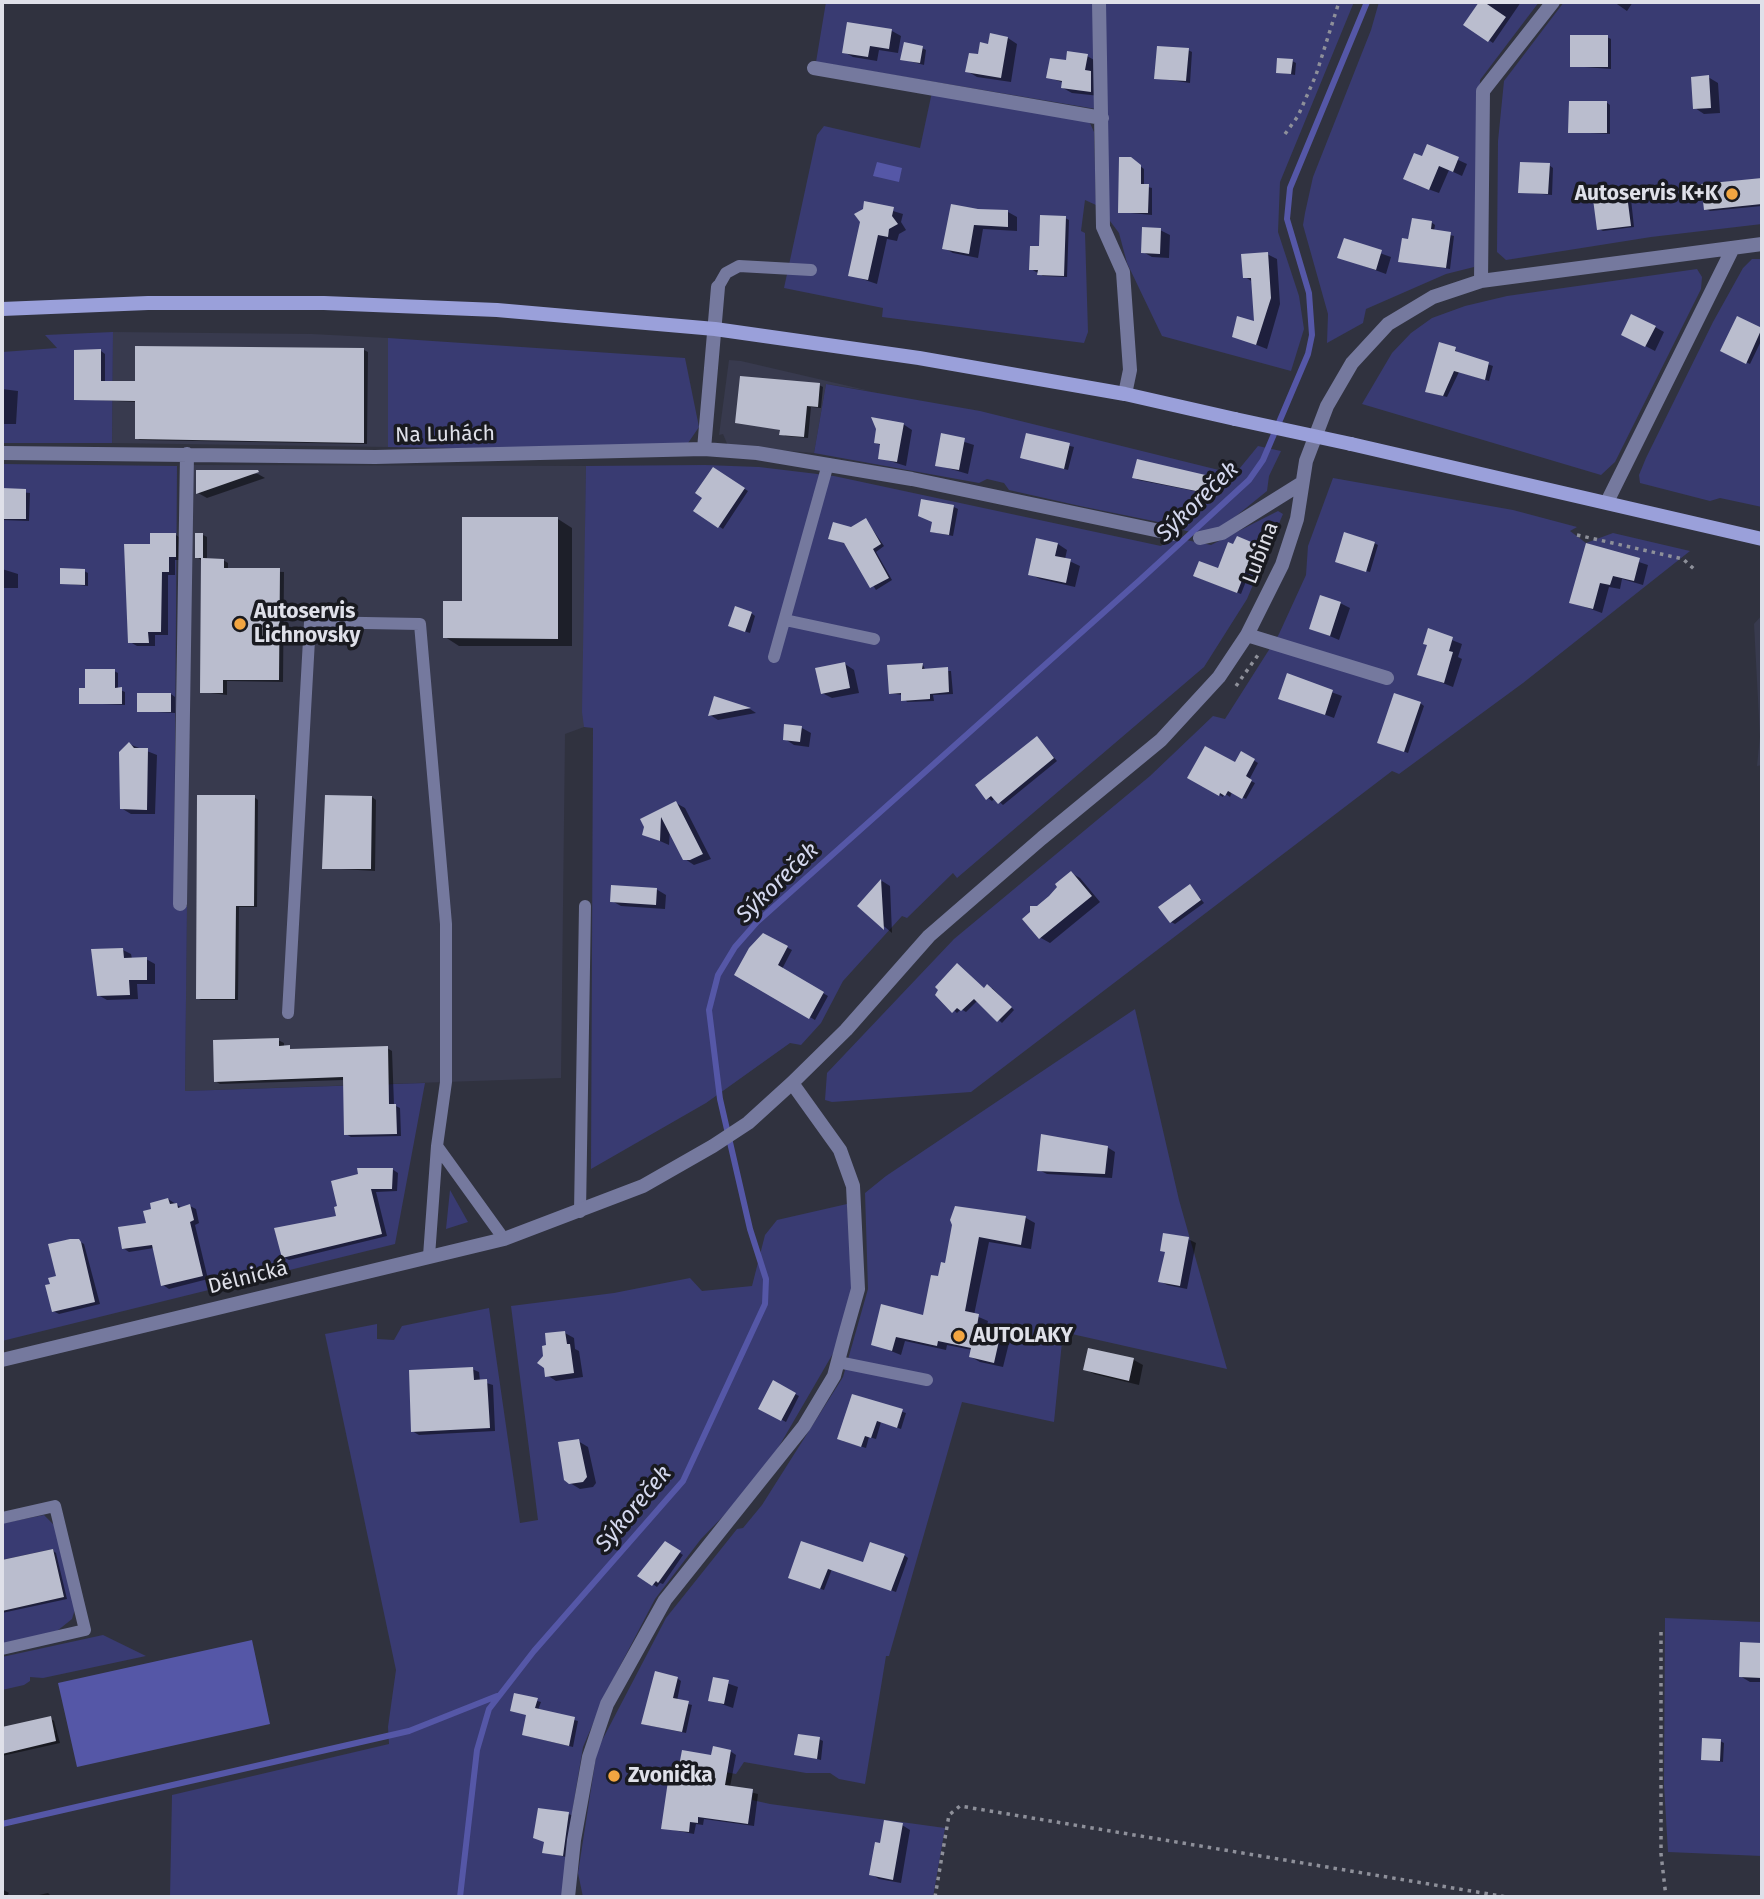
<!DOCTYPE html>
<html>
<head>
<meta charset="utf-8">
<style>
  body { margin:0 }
  #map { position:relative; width:1764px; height:1899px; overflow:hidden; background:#30323f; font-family:"Fira Sans",sans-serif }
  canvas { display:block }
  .frame { position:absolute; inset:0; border:4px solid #dfe0e9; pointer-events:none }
</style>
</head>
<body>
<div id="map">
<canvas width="1764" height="1899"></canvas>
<div class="frame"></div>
</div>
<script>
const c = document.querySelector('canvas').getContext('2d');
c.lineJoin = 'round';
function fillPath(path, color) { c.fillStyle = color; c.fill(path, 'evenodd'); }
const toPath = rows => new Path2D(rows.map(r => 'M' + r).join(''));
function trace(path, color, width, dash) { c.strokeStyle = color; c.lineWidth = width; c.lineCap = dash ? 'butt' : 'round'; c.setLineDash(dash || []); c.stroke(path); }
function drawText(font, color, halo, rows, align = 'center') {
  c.font = font + ' "Fira Sans",sans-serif'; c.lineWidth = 7; c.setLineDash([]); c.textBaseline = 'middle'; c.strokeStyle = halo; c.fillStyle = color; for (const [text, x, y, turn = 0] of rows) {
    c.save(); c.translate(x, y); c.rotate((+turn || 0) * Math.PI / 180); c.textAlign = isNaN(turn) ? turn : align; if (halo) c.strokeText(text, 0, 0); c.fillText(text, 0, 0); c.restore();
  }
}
fillPath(toPath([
  [113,332,312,334,388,338,388,447,112,443],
  [729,360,741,361,870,391,826,384,814,453,728,446,723,434,719,435],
  [191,465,586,466,584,727,565,734,561,1078,185,1091],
  [1762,615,1762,765,1757,766,1760,737,1754,624]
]), '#383a4e');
fillPath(toPath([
  [826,2,1094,2,1096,109,816,62],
  [1103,2,1354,2,1280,182,1278,232,1299,296,1304,329,1291,371,1162,336,1127,263,1119,233,1107,217],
  [1379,2,1539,2,1480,80,1477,260,1474,267,1446,274,1366,309,1363,323,1327,343,1328,314,1303,225,1305,213,1313,177,1371,30],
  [1564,2,1762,2,1762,224,1651,237,1506,260,1497,252,1498,141,1504,81],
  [932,92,1089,121,1094,132,1096,205,1085,200,1081,231,1085,233,1088,332,1084,343,882,317,883,308,784,288,817,135,824,126,920,148],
  [1752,259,1762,259,1762,507,1720,498,1710,501,1640,483,1639,475,1646,458,1713,322,1743,268],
  [1697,269,1702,277,1701,289,1615,462,1601,475,1362,404,1392,353,1411,333,1432,318,1465,306,1507,296],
  [113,332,112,443,2,443,2,352,57,348,45,335],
  [388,338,685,358,699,427,686,446,586,450,388,447],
  [826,384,980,411,1235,474,1258,446,1281,451,1269,476,1267,491,1225,525,1201,535,1183,530,1188,524,1184,527,1168,524,1080,506,1009,490,1004,483,987,479,979,483,814,453],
  [2,464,177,466,174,906,187,906,185,1091,425,1083,395,1244,2,1341],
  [705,465,759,467,834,476,1161,546,1171,537,1211,545,1278,511,1283,514,1247,599,1204,667,957,878,953,873,907,918,902,916,843,981,821,1023,801,1045,790,1043,706,1103,591,1169,593,728,584,727,582,712,586,466],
  [1333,478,1513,510,1577,527,1570,531,1586,543,1613,533,1690,551,1523,683,1399,774,1392,771,971,1092,832,1102,825,1100,827,1073,954,939,1150,776,1213,716,1225,719,1279,634,1306,575,1308,546],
  [1135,1009,1179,1200,1227,1369,1063,1332,1054,1422,962,1402,889,1656,886,1656,865,1784,839,1779,830,1773,806,1773,744,1762,736,1774,680,1764,668,1781,753,1789,752,1800,770,1804,945,1828,933,1897,583,1897,578,1873,597,1750,666,1618,737,1529,743,1528,762,1505,843,1377,868,1289,865,1193,886,1176],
  [450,1190,468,1222,446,1229],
  [847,1204,855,1285,835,1350,774,1455,731,1508,701,1539,655,1599,607,1691,583,1747,572,1813,565,1897,170,1897,172,1795,389,1744,388,1727,396,1670,325,1334,377,1324,377,1339,394,1340,402,1326,489,1308,520,1523,538,1520,511,1306,614,1293,690,1278,702,1291,752,1286,765,1235,777,1220],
  [44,1515,57,1528,75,1609,72,1619,57,1631,2,1645,2,1611,64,1597,53,1549,2,1560,4,1523],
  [1665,1618,1762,1622,1762,1856,1668,1852,1664,1785],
  [103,1635,146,1656,43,1678,30,1677,30,1681,24,1685,2,1690,2,1657]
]), '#393b72');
fillPath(toPath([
  [877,162,902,168,899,182,873,176],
  [252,1640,270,1724,77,1767,58,1683]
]), '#5557a7');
fillPath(toPath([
  [1481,2,1521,2,1493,43,1465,24],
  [1614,2,1633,2,1627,11],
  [892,31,901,36,898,53,879,50,877,61,853,57,844,52],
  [1607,37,1611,39,1611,69,1571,66],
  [1008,38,1017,44,1011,82,977,77,967,71,979,56],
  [922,48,926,50,924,65,902,59],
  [1188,50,1192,52,1190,83,1156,78],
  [1087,56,1096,61,1100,96,1072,93,1063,88,1064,83,1048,77,1067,62],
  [1292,61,1296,63,1295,75,1278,72],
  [1708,77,1718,83,1720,113,1704,114,1695,108],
  [1606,102,1610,105,1610,134,1570,132],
  [1428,146,1467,164,1462,176,1449,170,1439,193,1414,184],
  [1135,162,1144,169,1144,186,1152,188,1152,215,1120,212],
  [1549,165,1553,168,1552,195,1520,192],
  [1762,180,1762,206,1710,211,1706,209,1703,186],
  [1627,196,1631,199,1634,227,1603,231,1599,229],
  [866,203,903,214,901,222,906,230,899,234,897,241,887,239,877,284,850,275],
  [978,211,1008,212,1017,217,1017,231,983,229,978,258,953,253,944,248],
  [1065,218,1069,220,1067,277,1043,276,1031,269,1041,248],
  [1431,222,1435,225,1434,231,1454,236,1450,269,1400,261,1410,241],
  [1160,230,1170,235,1169,258,1152,257,1143,252],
  [1345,241,1391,257,1386,274,1339,257],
  [1267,254,1277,259,1280,304,1267,349,1234,336,1256,323,1253,282,1245,277],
  [1738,318,1762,330,1762,339,1750,364,1722,351],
  [1655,327,1664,332,1655,351,1632,339],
  [1455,349,1458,354,1493,366,1489,381,1459,372,1447,397,1431,393],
  [364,350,368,352,367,444,140,440,136,438,137,402,75,399,101,351,105,354,105,382,136,383],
  [819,385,823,387,821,408,811,407,808,438,785,436,781,430,737,422],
  [2,389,18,391,16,424,2,424],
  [903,424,912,430,906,466,880,458,882,446,876,443],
  [943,435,974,445,968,474,937,465],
  [1027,435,1074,447,1068,470,1022,457],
  [1138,461,1214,479,1218,481,1215,495,1138,480,1134,477],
  [714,470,748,491,723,529,696,511,704,498],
  [198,471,258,474,265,478,207,498,198,493],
  [2,490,30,493,29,521,2,520],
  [954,507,958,509,953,536,932,532],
  [558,519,572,528,572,646,459,646,445,637,464,603],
  [866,520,884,546,876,552,892,580,876,590,846,544,830,538],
  [176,535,182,539,182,560,175,560,175,575,168,575,168,635,155,635,155,646,137,646,130,642,152,546],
  [203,535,207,537,207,560,223,560,228,563,228,570,284,572,283,682,227,681,227,695,202,692,201,560,197,557],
  [1374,543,1378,545,1370,572,1341,564],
  [1058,544,1067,550,1065,559,1080,566,1075,587,1040,579,1030,574],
  [1587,545,1648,565,1643,585,1622,579,1620,589,1609,587,1602,613,1571,602],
  [1255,546,1259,548,1241,594,1199,578,1219,571,1234,547],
  [2,569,18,574,18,588,2,588],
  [84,571,88,573,88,586,62,583],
  [1340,603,1350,608,1339,640,1311,628],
  [751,613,755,616,750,633,734,628],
  [1429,631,1462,644,1458,657,1462,659,1453,687,1419,674,1428,645],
  [845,664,854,670,859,693,832,698,822,693],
  [923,665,926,671,951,671,953,694,933,695,934,701,907,702,902,695,890,693],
  [114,671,118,673,118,689,125,692,125,705,80,703,87,689],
  [1288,676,1342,696,1334,718,1280,698],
  [171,694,175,697,175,713,139,711],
  [715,698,750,709,756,713,718,720,710,715],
  [1420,703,1424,706,1408,753,1383,744],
  [802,728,811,733,809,747,794,745,785,739],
  [1037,738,1057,761,1003,805,995,798,992,801,988,798],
  [129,744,157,755,155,814,131,814,121,808],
  [1242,753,1258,763,1249,780,1255,783,1246,799,1232,792,1230,797,1224,793,1223,797,1189,777,1236,765],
  [254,797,258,800,257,907,239,907,238,1000,201,1000,197,998],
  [372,797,376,800,375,871,324,868],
  [676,803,685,808,711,859,694,865,685,859,670,830,669,845,644,834,646,827],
  [1071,873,1080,878,1100,902,1050,943,1041,938,1024,919,1060,887],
  [882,881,890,886,892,933,860,906],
  [1190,886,1204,903,1175,924,1171,922],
  [656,889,666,895,665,909,621,906,612,901],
  [763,935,792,950,782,969,828,996,815,1020,737,974],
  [123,950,131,954,132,959,146,959,155,964,155,984,137,984,138,999,107,1000,98,995],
  [992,988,1014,1010,1002,1023,978,1000,966,1012,961,1009,957,1013,937,995],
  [278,1040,284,1043,284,1047,295,1051,387,1048,392,1051,394,1105,400,1108,401,1136,351,1137,346,1134,344,1080,220,1084,215,1081],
  [1043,1136,1107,1147,1115,1152,1112,1178,1047,1174,1039,1170],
  [392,1169,398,1173,397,1191,376,1192,387,1236,289,1260,283,1257,338,1217],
  [168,1199,182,1208,190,1206,196,1209,199,1223,195,1225,208,1279,169,1289,163,1285,154,1248,129,1252,123,1248],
  [956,1208,1026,1218,1035,1223,1031,1249,989,1242,974,1315,988,1321,986,1330,1010,1339,1003,1367,980,1362,971,1357,972,1350,947,1345,946,1350,905,1341,901,1355,873,1344,924,1317,947,1265],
  [1188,1239,1196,1243,1187,1289,1167,1285,1160,1281],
  [79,1241,84,1244,100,1304,59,1314,53,1311,58,1277],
  [565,1333,574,1338,575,1349,579,1351,583,1377,556,1381,547,1375],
  [1089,1350,1134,1360,1143,1365,1139,1385,1094,1374,1085,1369],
  [472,1369,479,1372,480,1381,493,1385,495,1431,419,1435,412,1431],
  [773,1383,799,1396,786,1422,760,1408],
  [854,1396,906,1413,901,1429,881,1422,876,1439,869,1437,866,1448,843,1441],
  [578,1441,588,1447,596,1483,593,1487,580,1489,570,1483],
  [666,1543,683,1555,663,1584,660,1583,657,1587,640,1575],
  [802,1543,864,1564,904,1555,908,1558,896,1592,832,1569,824,1590,794,1580],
  [52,1550,56,1553,67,1599,2,1613,2,1562],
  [1741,1644,1762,1645,1762,1682,1750,1682,1740,1676],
  [677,1678,681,1681,677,1701,692,1705,686,1733,647,1725],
  [715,1679,738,1687,733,1708,710,1700],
  [515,1695,541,1702,538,1710,578,1721,573,1747,527,1736,528,1715],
  [50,1718,54,1721,60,1743,2,1756,2,1729],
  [819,1739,823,1741,821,1760,796,1754],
  [1720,1741,1724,1743,1723,1762,1703,1759],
  [730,1751,736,1755,730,1787,758,1794,754,1826,704,1819,703,1825,696,1824,694,1834,663,1828,677,1784,712,1757],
  [569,1814,573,1816,566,1857,544,1852,546,1842],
  [902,1825,910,1830,901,1883,879,1879,871,1874,882,1845],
  [2,1889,9,1893,6,1897,2,1897],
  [48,1893,52,1897,30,1897]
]), '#0007');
trace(toPath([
  [2,1824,409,1731,497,1696],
  [460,1897,477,1750,489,1709,534,1651,683,1481,765,1304,766,1279,750,1229,720,1099,709,1010,718,975,735,947,757,922,1140,580,1249,480,1263,460,1308,354,1312,335,1309,293,1287,219,1290,188,1367,2]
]), '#5557a7', 6);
fillPath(toPath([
  [1479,2,1484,2,1506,17,1488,42,1463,25],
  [847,22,892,29,889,49,870,46,868,57,842,53],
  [990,33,1008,37,1001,78,965,72,969,53,978,54,980,42,988,44],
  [1570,35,1608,35,1608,67,1570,67],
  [904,42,923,46,920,63,900,60],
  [1157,46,1189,48,1186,81,1154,79],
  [1067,51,1088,54,1085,70,1091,71,1091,92,1061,88,1062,81,1046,78,1050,58,1066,60],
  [1277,58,1293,59,1291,74,1276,73],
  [1709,75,1711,108,1693,109,1691,77],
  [1569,101,1607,101,1607,133,1568,133],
  [1427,144,1459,157,1453,172,1439,166,1429,190,1403,179,1414,153,1422,156],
  [1119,157,1131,157,1141,165,1141,184,1149,184,1148,213,1118,213],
  [1520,162,1550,163,1548,194,1518,193],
  [1762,178,1762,204,1704,210,1701,184],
  [1627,195,1631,226,1597,230,1593,199],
  [864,201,894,207,892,216,898,224,889,229,888,237,878,235,868,280,848,276,860,222,854,214,863,209],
  [951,204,978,209,1008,210,1008,227,974,225,969,254,942,249],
  [1040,215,1066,216,1064,276,1037,275,1038,270,1029,270,1030,246,1039,246],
  [1412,218,1432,221,1431,229,1451,232,1446,268,1398,262,1402,238,1408,239],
  [1142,227,1161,228,1160,254,1141,253],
  [1344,238,1382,250,1376,270,1337,258],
  [1268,252,1271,298,1256,345,1232,337,1237,316,1254,321,1251,278,1243,278,1241,254],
  [1631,314,1656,326,1645,347,1621,335],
  [1737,316,1762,328,1746,364,1720,351],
  [1439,342,1456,347,1455,351,1489,362,1485,380,1454,371,1443,396,1425,392],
  [135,346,364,348,364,443,135,439,135,401,74,400,74,350,101,349,101,381,135,381],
  [740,376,820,383,818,407,807,406,804,437,779,435,780,430,735,423],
  [871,417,904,423,897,462,878,459,880,444,874,443,876,429],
  [941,433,965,438,959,470,935,466],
  [1026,433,1070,443,1064,469,1020,458],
  [1137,459,1214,477,1211,494,1132,478],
  [713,467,745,488,718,528,693,511,702,498,695,493],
  [196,470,258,470,259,472,196,494],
  [2,488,26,489,26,519,2,519],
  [921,499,954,505,949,535,930,532,932,522,918,516],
  [462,517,558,517,558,639,443,638,443,601,462,601],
  [866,518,881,544,873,549,889,578,870,588,844,543,828,539,833,522,851,527],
  [1344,532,1375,542,1366,572,1335,562],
  [150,533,176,533,176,557,169,557,169,572,162,572,161,632,148,632,149,643,128,643,124,544,150,544],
  [195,533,203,533,203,558,224,559,224,568,280,568,279,680,223,680,223,693,200,693,201,558,195,558],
  [1237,536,1256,544,1237,593,1193,576,1199,561,1218,568,1228,542,1233,544],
  [1036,538,1058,543,1055,556,1071,559,1066,583,1028,575],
  [1586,543,1640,558,1634,581,1613,576,1610,585,1600,583,1593,609,1569,603],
  [60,568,85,569,85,585,60,584],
  [1320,595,1341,602,1330,636,1309,629],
  [735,606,752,612,745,632,728,626],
  [1428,628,1453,637,1449,651,1453,652,1444,683,1417,675,1427,645,1423,644],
  [845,662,850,688,821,694,815,668],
  [923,663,922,669,948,667,949,692,930,694,930,699,901,701,901,693,889,694,887,665],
  [85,669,115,669,115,688,122,687,122,704,79,704,79,688,85,688],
  [1287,673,1333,690,1325,715,1278,699],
  [137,693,171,693,171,712,137,712],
  [1394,693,1421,702,1404,752,1377,743],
  [714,696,751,708,708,716],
  [784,724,802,726,800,742,783,740],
  [1037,736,1054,758,998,804,991,796,986,800,975,785],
  [129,742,134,748,148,748,147,810,120,809,119,752],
  [1205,746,1235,762,1241,751,1255,759,1246,776,1252,780,1242,799,1228,791,1225,796,1220,793,1219,796,1187,778],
  [197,795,255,795,254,906,236,906,235,999,196,999],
  [325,795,372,796,371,869,322,869],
  [676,801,703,854,690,860,683,860,661,817,660,841,642,835,644,827,640,819],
  [1071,871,1092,896,1039,939,1022,919,1030,912,1030,906,1037,906,1049,896,1057,887,1055,884],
  [881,879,884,930,857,906],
  [1190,884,1201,900,1170,923,1158,907],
  [611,885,657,888,656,905,610,902],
  [763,933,788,946,778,965,824,992,809,1019,734,975,749,948],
  [123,948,124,958,147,957,147,980,129,980,130,995,97,996,91,949],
  [957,963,984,988,987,984,1012,1007,997,1022,974,999,961,1011,957,1008,952,1013,935,995,938,990,935,987],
  [279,1038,279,1046,290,1045,290,1049,388,1046,389,1104,396,1104,397,1134,344,1135,343,1077,214,1082,213,1040],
  [1041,1134,1108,1146,1105,1174,1037,1171],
  [357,1168,393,1168,392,1189,371,1189,382,1234,282,1258,274,1228,336,1216,334,1207,337,1206,331,1181,358,1174],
  [168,1198,170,1204,177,1203,178,1208,190,1204,194,1220,190,1222,203,1276,161,1286,152,1245,122,1249,118,1227,146,1223,143,1211,151,1209,150,1203],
  [955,1206,1026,1216,1021,1245,979,1237,965,1311,979,1314,977,1326,1001,1332,994,1363,969,1357,971,1348,938,1341,937,1346,896,1337,892,1351,871,1345,881,1304,923,1315,931,1275,938,1276,941,1262,945,1263,952,1225,950,1220],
  [1163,1233,1189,1237,1180,1286,1158,1282,1165,1252,1160,1251],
  [70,1239,79,1239,81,1242,95,1302,52,1312,45,1285,50,1284,48,1278,56,1276,48,1244],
  [565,1331,567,1344,570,1344,574,1373,545,1377,544,1368,537,1363,543,1356,542,1346,546,1345,545,1333],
  [1088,1348,1134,1358,1129,1381,1083,1370],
  [473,1367,474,1380,487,1379,490,1428,411,1432,409,1370],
  [773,1380,796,1393,781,1421,758,1409],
  [852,1394,903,1409,897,1428,877,1421,871,1438,865,1436,861,1447,837,1439],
  [579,1439,587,1477,583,1482,569,1484,564,1480,558,1442],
  [665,1541,681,1551,658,1583,656,1581,652,1586,637,1576],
  [801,1541,863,1562,870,1542,905,1554,891,1591,828,1569,820,1589,788,1578],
  [53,1549,64,1597,2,1611,2,1560],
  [1740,1642,1762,1643,1762,1678,1739,1677],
  [655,1671,678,1677,673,1698,689,1701,682,1732,641,1724],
  [713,1677,729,1680,724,1704,708,1701],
  [514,1693,538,1698,535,1708,575,1717,569,1746,522,1735,526,1715,510,1711],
  [51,1716,56,1741,2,1754,2,1727],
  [798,1734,820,1737,817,1759,794,1755],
  [1702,1738,1721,1739,1720,1761,1701,1760],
  [713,1746,731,1750,725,1785,753,1789,748,1824,698,1817,698,1823,690,1822,689,1832,661,1829,668,1781,676,1782,682,1750,711,1755],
  [538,1808,569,1812,563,1856,542,1853,544,1842,533,1838],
  [884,1820,903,1823,893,1880,869,1875,875,1842,880,1843]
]), '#babdce');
trace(toPath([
  [1285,134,1298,116,1316,75,1339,2],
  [1577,535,1683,559,1694,569],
  [1236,686,1258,655],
  [1661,1632,1661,1854,1666,1897],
  [935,1897,949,1815,960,1806,1507,1897]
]), '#8e909a', 3.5, [3.5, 5]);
trace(toPath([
  [718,287,726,273,739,266,811,270],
  [785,620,874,639],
  [774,657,828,464],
  [288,1013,310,622,420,624,446,924,446,1082,437,1146,429,1256],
  [437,1146,504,1239],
  [580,1212,585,906],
  [838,1362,927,1380],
  [2,1518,55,1506,85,1630,2,1649]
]), '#75799e', 12);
trace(toPath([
  [1099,2,1103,227,1123,272,1130,370,1125,394],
  [814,68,1102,118],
  [1481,281,1483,91,1553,2],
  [704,449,718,287],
  [2,453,375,457,704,449,757,453,912,479,1174,534],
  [1607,502,1733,248],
  [1200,538,1222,533,1302,483],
  [1247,635,1387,678],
  [180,904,187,454],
  [2,1360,504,1239,643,1186,713,1146,748,1123,792,1083,846,1030,929,936,1042,838,1161,740,1219,677,1247,635,1282,565,1297,519,1306,461,1327,406,1352,363,1388,324,1433,297,1481,281,1762,244],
  [568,1897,574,1840,589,1757,607,1704,665,1600,804,1426,834,1376,845,1335,858,1289,853,1186,840,1150,792,1083]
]), '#75799e', 14);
trace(toPath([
  [2,309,148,303,324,303,497,310,715,329,919,358,1125,394,1235,419],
  [1351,444,1762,539]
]), '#9aa0da', 14);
trace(toPath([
  [1235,419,1351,444]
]), '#9aa0da', 14);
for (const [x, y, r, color] of [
  [1732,194,7,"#f2a541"],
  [240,624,7,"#f2a541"],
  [959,1336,7,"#f2a541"],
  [614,1776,7,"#f2a541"]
]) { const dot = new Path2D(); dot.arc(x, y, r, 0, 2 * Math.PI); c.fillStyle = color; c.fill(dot); trace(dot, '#191a20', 2.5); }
drawText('bold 21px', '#dfe0e9', '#191a20', [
  ["Autoservis K+K",1718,194,"right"],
  ["Autoservis",254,612],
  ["Lichnovsky",254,636],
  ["AUTOLAKY",973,1336],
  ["Zvonička",628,1776]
], 'left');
drawText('21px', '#dfe0e9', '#191a20', [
  ["Na Luhách",445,435,-1],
  ["Lubina",1261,553,-69],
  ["Dělnická",248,1278,-14]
]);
drawText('italic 23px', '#d5d9ef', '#191a20', [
  ["Sýkoreček",1198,502,-44],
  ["Sýkoreček",778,883,-44],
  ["Sýkoreček",634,1509,-50]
]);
</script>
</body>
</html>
